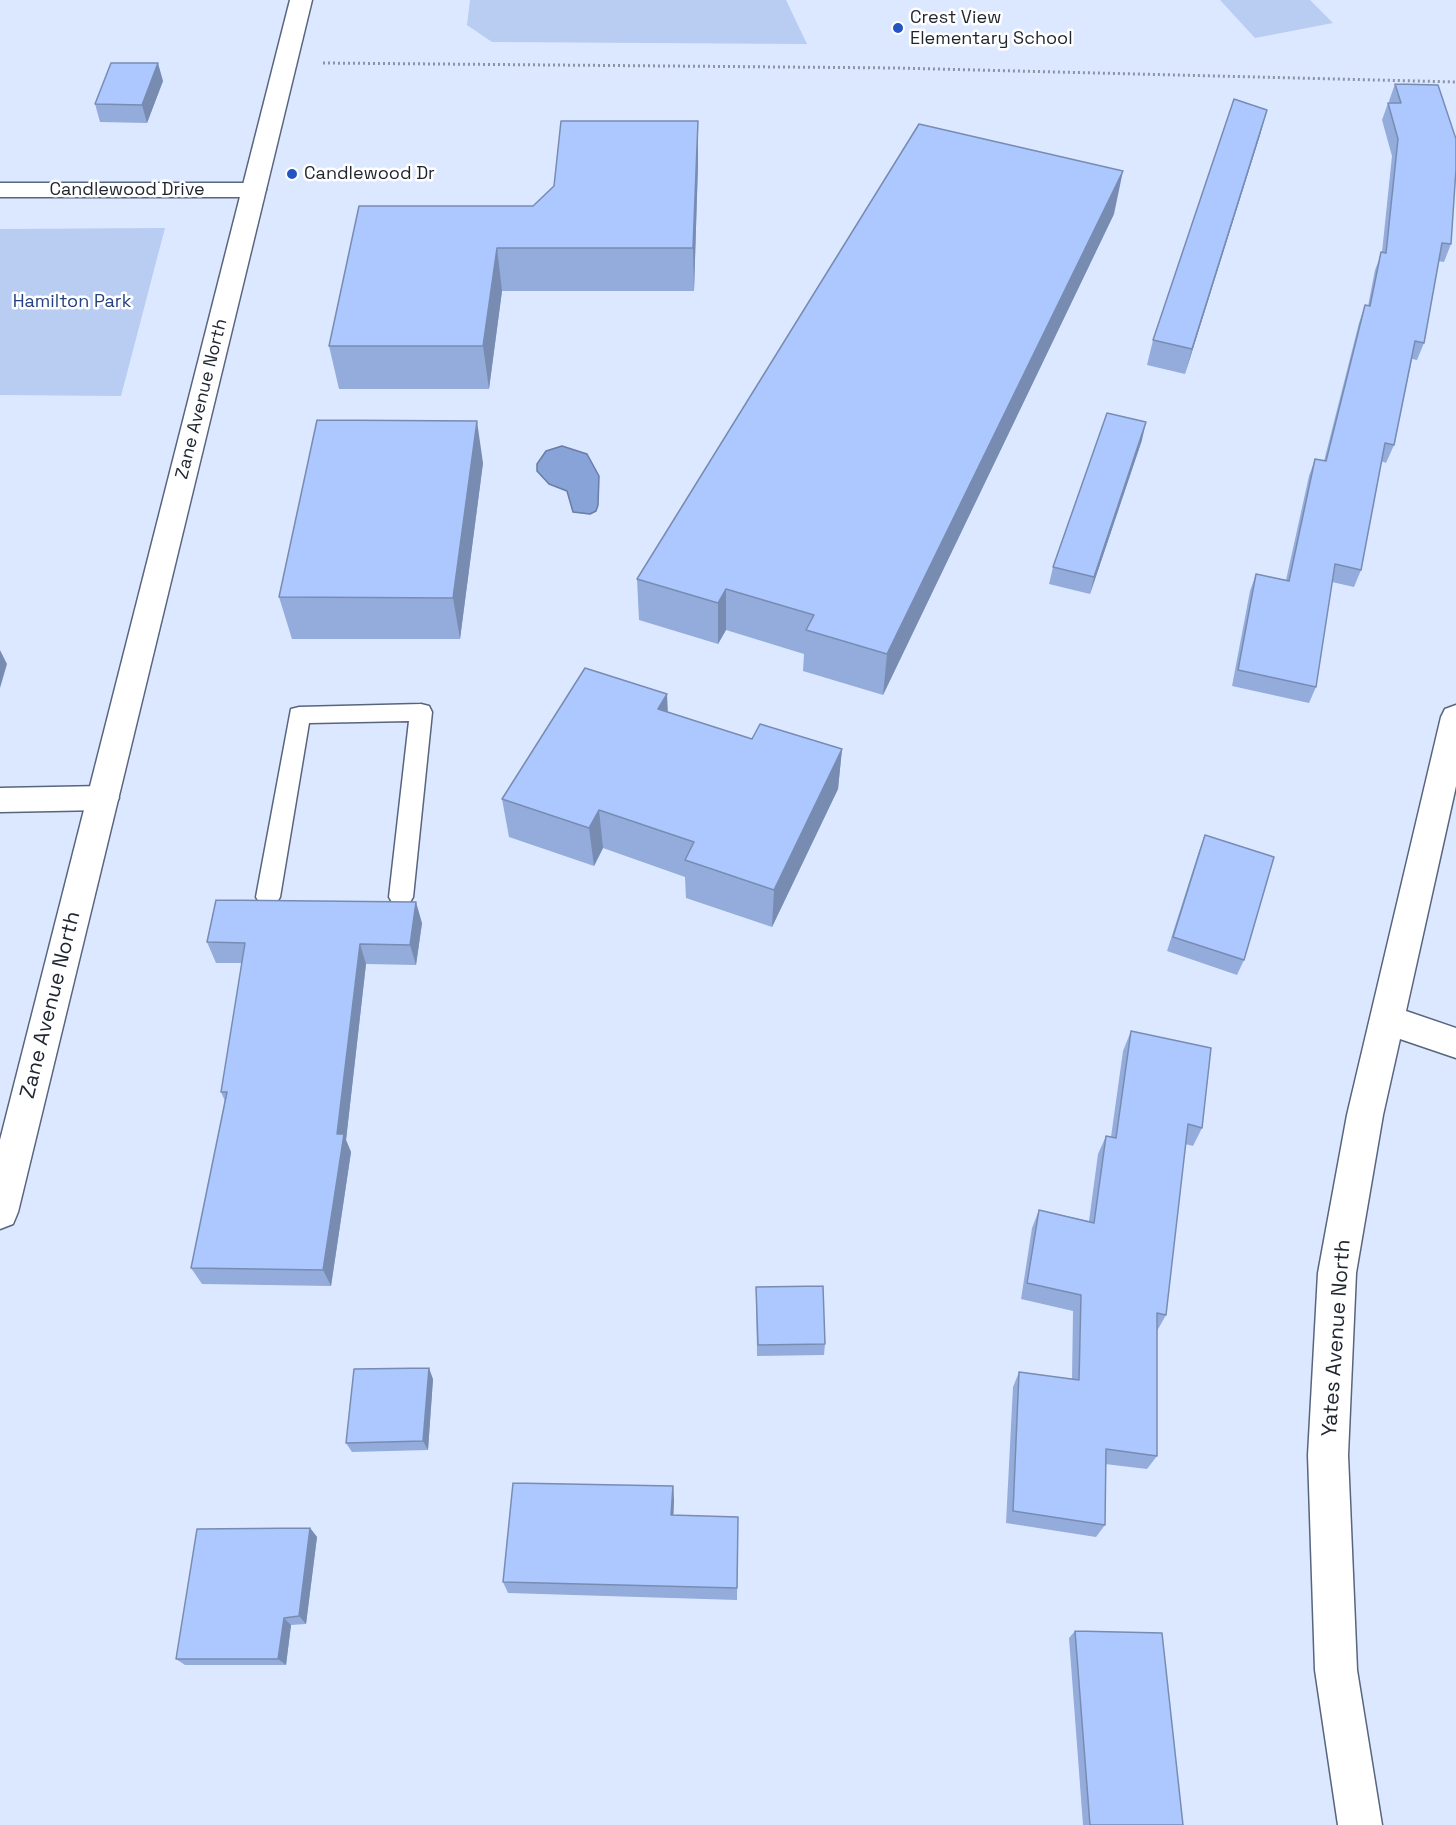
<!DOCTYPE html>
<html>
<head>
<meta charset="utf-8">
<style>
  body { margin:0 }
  canvas { display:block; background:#dce8ff }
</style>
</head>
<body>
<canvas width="1456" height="1825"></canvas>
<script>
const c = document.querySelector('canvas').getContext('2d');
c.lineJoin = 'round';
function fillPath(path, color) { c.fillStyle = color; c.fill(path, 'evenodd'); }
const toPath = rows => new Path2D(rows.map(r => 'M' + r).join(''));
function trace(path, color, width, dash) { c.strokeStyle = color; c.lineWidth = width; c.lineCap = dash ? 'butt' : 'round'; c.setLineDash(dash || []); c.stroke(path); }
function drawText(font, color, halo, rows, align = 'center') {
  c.font = font + ' "Space Grotesk",sans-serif'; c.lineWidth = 5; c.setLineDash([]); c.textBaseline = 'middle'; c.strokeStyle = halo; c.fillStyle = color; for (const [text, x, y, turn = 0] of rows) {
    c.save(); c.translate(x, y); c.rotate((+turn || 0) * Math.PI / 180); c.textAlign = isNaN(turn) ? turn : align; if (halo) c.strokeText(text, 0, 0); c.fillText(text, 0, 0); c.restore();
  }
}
fillPath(toPath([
  [470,0,786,0,807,44,492,42,467,25],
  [1220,0,1310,0,1333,23,1255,38],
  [165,228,121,396,0,395,0,229]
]), '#b9ccf2');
const water = toPath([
  [562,446,587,454,599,476,598,505,596,511,590,514,573,512,567,491,549,484,537,471,537,464,546,451,562,446]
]);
fillPath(water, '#88a3d8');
trace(water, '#687da5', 1.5);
const service = toPath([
  [421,704,429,706,432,712,413,897,409,904,401,907,393,904,389,897,409,721,309,723,280,897,276,904,268,907,260,904,256,897,291,709,299,707,421,704]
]);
const minor = toPath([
  [1456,705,1456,786,1406,1011,1456,1028,1456,1058,1400,1039,1383,1115,1356,1273,1348,1455,1357,1670,1382,1825,1338,1825,1315,1670,1308,1455,1318,1273,1347,1115,1441,717,1445,709,1456,705],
  [103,786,114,789,119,798,114,807,103,810,0,812,0,788,103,786]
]);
const tertiary = toPath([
  [0,183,254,183,262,185,266,190,262,195,254,197,0,197,0,183]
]);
const secondary = toPath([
  [290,0,312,0,18,1212,13,1224,0,1229,0,1140,290,0]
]);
trace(service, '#58657e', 3);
trace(minor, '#58657e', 3);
trace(tertiary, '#58657e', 3);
trace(secondary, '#58657e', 3);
trace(toPath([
  [323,63,897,68,1456,82]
]), '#8b94a5', 3, [2, 3]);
fillPath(service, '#fff');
fillPath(minor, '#fff');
fillPath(tertiary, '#fff');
fillPath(secondary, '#fff');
fillPath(toPath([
  [163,81,147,123,100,122,95,104],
  [1395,84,1451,244,1444,262,1438,261,1424,343,1417,360,1412,359,1394,445,1386,463,1381,461,1361,570,1354,587,1332,582,1316,687,1309,703,1232,686,1250,591,1256,574,1286,580,1309,476,1315,459,1324,461,1359,323,1365,305,1368,306,1375,270,1382,252,1392,156,1382,120,1388,103,1390,103,1389,101],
  [1267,110,1260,135,1185,374,1147,365,1153,340],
  [698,121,698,164,694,291,502,291,489,389,339,389,329,346,533,206],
  [1114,214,883,695,803,671,804,654,726,630,718,644,639,620,637,579],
  [1142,440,1090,594,1049,584,1053,567],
  [483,463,460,639,292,639,279,597],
  [668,712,752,739,842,749,838,789,772,927,686,898,685,877,603,848,594,866,509,837,502,799],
  [1205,835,1244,960,1237,975,1167,951,1199,851],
  [422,923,416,965,366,964,346,1140,351,1152,331,1286,202,1284,191,1268,225,1101,221,1092,242,963,216,963,207,942],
  [1131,1031,1202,1128,1193,1146,1185,1144,1166,1315,1157,1331,1157,1456,1147,1469,1105,1464,1105,1525,1096,1537,1006,1523,1013,1387,1019,1372,1072,1379,1073,1311,1021,1299,1032,1228,1039,1210,1089,1221,1098,1154,1106,1136,1111,1137,1123,1051],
  [756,1287,825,1344,824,1355,757,1356],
  [433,1379,428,1450,352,1452,346,1443],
  [673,1486,674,1500,673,1515,738,1517,737,1600,508,1593,503,1582],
  [310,1528,317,1537,306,1624,291,1625,286,1665,185,1665,176,1659],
  [1075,1631,1183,1825,1083,1825,1069,1638]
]), '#94acdb');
fillPath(toPath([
  [158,63,163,81,147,123,142,105],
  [1267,110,1260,135,1185,374,1192,349],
  [698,121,698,164,694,291,693,248],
  [1123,171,1114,214,883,695,887,654],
  [497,248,502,291,489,389,483,346],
  [477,421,483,463,460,639,453,598],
  [1146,422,1142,440,1090,594,1094,577],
  [726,589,726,630,718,644,718,603],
  [0,650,7,664,0,688],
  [667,694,669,734,658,709],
  [842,749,838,789,772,927,774,890],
  [599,810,603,848,594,866,589,828],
  [416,902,422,923,416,965,410,945],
  [360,944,366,964,346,1140,351,1152,331,1286,323,1270,337,1134],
  [429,1368,433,1379,428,1450,423,1441],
  [673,1486,674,1500,673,1528,671,1515],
  [310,1528,317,1537,306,1624,299,1616],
  [284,1618,291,1625,286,1665,278,1659]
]), '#788cb2');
const building = toPath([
  [111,63,158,63,142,105,95,104,111,63],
  [1395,84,1438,85,1456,139,1456,169,1451,244,1442,243,1424,343,1415,341,1394,445,1385,443,1361,570,1335,564,1316,687,1238,670,1256,574,1289,581,1315,459,1326,461,1365,305,1370,306,1381,252,1386,253,1398,139,1388,103,1401,103,1395,84],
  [1234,99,1267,110,1192,349,1153,340,1234,99],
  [561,121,698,121,693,248,497,248,483,346,329,346,359,206,533,206,554,186,561,121],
  [919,124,1123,171,887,654,806,630,814,615,726,589,718,603,637,579,919,124],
  [1107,413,1146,422,1094,577,1053,567,1107,413],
  [317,420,477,421,453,598,279,597,317,420],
  [585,668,667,694,658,709,752,739,760,724,842,749,774,890,685,860,694,842,599,810,589,828,502,799,585,668],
  [1205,835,1274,857,1244,960,1173,937,1205,835],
  [216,900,416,902,410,945,360,944,337,1134,344,1134,323,1270,191,1268,227,1092,221,1092,245,943,207,942,216,900],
  [1131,1031,1211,1048,1202,1128,1188,1124,1166,1315,1157,1313,1157,1456,1106,1449,1105,1525,1013,1511,1019,1372,1079,1380,1081,1295,1027,1283,1039,1210,1094,1223,1106,1136,1116,1138,1131,1031],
  [823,1286,825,1344,758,1345,756,1287,823,1286],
  [429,1368,423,1441,346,1443,354,1369,429,1368],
  [513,1483,673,1486,671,1515,738,1517,737,1588,503,1582,513,1483],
  [310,1528,299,1616,284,1618,278,1659,176,1659,197,1529,310,1528],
  [1075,1631,1162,1633,1183,1825,1090,1825,1075,1631]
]);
fillPath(building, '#acc8ff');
trace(building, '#788cb2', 1.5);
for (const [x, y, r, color] of [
  [898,28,6,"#2454c2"],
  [292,174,6,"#2454c2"]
]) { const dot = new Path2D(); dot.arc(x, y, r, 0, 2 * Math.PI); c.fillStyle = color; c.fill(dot); trace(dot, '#fff', 2); }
drawText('18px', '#1f242f', '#fff', [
  ["Crest View",910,18],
  ["Elementary School",910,39],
  ["Candlewood Dr",304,174]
], 'left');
drawText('18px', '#1f242f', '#fff', [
  ["Candlewood Drive",127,190],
  ["Zane Avenue North",202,399,-76]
]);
drawText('18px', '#244181', '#fff', [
  ["Hamilton Park",72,302]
]);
drawText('21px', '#1f242f', '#fff', [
  ["Zane Avenue North",51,1005,-76],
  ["Yates Avenue North",1337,1338,-86]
]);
</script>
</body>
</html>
